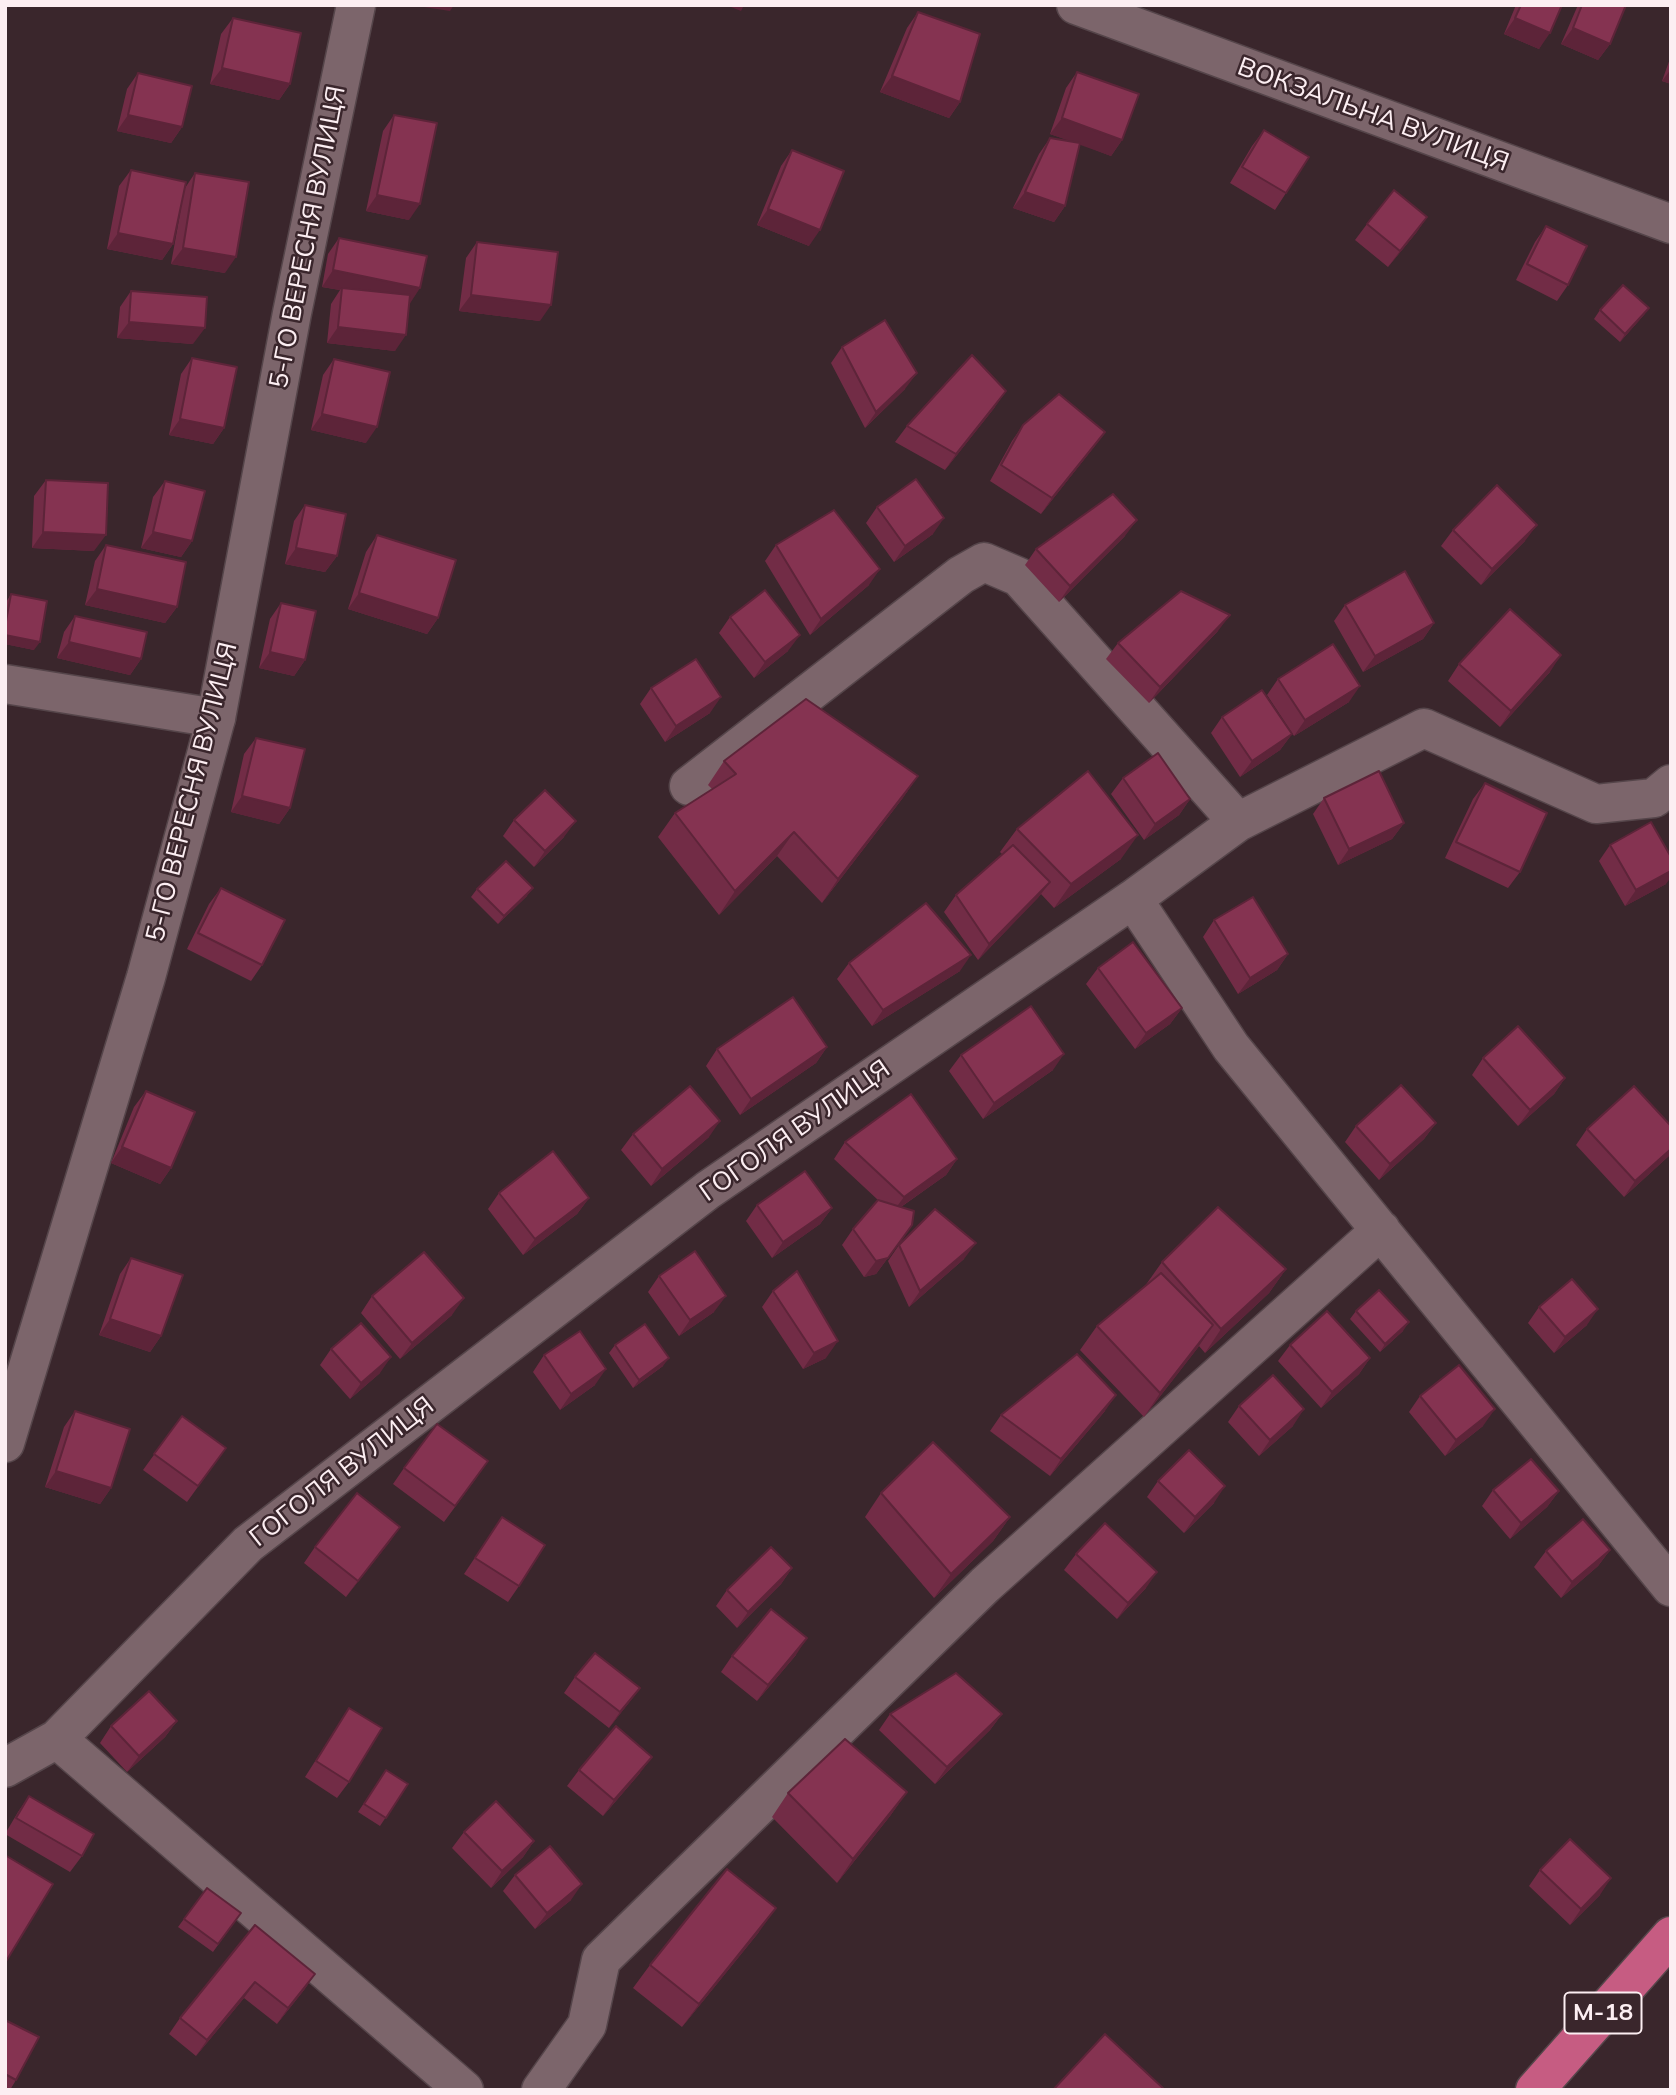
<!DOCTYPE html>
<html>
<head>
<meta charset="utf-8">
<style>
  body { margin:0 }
  #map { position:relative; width:1676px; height:2095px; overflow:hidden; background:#3a262c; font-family:Mulish,sans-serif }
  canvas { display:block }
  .frame { position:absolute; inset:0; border:7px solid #fceef2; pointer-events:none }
</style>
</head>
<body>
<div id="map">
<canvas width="1676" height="2095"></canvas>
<div class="frame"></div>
</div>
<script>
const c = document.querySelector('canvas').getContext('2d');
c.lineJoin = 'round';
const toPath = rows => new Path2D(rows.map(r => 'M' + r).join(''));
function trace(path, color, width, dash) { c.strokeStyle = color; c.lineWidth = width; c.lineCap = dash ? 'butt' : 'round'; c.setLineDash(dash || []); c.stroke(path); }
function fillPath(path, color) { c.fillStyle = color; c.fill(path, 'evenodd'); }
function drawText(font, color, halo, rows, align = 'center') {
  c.font = font + ' Mulish,sans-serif'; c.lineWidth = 5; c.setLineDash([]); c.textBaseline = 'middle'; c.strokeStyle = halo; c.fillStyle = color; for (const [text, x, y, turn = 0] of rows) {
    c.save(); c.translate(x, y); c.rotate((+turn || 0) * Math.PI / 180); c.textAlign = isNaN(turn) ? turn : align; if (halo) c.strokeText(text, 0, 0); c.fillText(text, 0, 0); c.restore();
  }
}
const minor = toPath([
  [5,684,216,718],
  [689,786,961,575,984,562,1019,577,1238,822],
  [1133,899,1231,1047,1671,1587],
  [57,1739,464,2090],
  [5,1768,57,1739,248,1544,708,1190,1133,899,1238,822,1424,728,1596,804,1654,798,1671,784],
  [541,2090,587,2025,601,1960,985,1585,1381,1230]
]);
const tertiary = toPath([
  [1076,5,1671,224],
  [5,1443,146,977,216,718,292,313,356,5]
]);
const trunk = toPath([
  [1535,2090,1671,1936]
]);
trace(minor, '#55454a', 41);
trace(tertiary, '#55454a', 41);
trace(trunk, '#55454a', 41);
trace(minor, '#7c656b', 38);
trace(tertiary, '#7c656b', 38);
trace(trunk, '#c65c82', 38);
fillPath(toPath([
  [1516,5,1562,5,1539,49,1504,34],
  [1578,5,1626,5,1610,44,1598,60,1561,44],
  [918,12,960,102,949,118,880,92,907,28],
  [233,18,290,84,279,100,210,84,221,34],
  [1671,56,1671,84,1662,81],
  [1077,72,1122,140,1111,156,1080,144,1065,206,1054,222,1013,208,1039,154,1050,138,1074,142,1050,134,1066,88],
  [138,73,182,127,171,143,117,131,127,89],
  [394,115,409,220,366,211,383,131],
  [1264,130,1286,193,1275,210,1230,183,1252,146],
  [792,150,809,246,757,225,781,166],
  [131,170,185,188,195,173,225,273,171,264,181,208,173,244,162,260,107,249,119,186],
  [1427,217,1416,233,1388,267,1355,240,1367,224],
  [1546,226,1568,285,1557,301,1516,280,1535,242],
  [339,238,410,303,395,351,327,343,331,304,340,290,322,287,328,254],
  [477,242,540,321,459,311,466,258],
  [131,291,193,344,117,338,120,307],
  [1649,308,1643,316,1620,342,1594,319,1600,310],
  [842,347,905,389,865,428,831,363],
  [192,358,224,428,213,444,169,435,181,374],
  [334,359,366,443,311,430,323,375],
  [995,407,945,470,895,442,907,426],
  [1023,425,1105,432,1093,448,1041,514,990,481,1012,441],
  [46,480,94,551,32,548,34,496],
  [165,481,192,541,181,557,141,548,153,497],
  [305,505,337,556,325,572,285,564,294,521],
  [877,507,933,534,894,562,866,523],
  [1453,530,1525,541,1481,585,1441,546],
  [377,535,438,618,427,634,348,609,366,552],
  [1125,536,1059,602,1025,565,1036,549],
  [106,545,177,607,165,623,85,605,95,561],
  [776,545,869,585,810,635,765,561],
  [11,594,34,650,5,644,5,604],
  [281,603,305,660,294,676,259,668,270,619],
  [1345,605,1434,623,1423,639,1363,672,1334,621],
  [75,616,141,659,130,675,57,658,64,632],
  [730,617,788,651,754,678,719,633],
  [1218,631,1149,703,1106,659,1118,643],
  [1459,664,1550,672,1500,727,1448,681],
  [1278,679,1349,702,1294,736,1267,695],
  [651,688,710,713,665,742,640,704],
  [1222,717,1292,734,1280,750,1240,777,1211,733],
  [256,738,290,808,279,824,231,812,244,754],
  [724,761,918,776,902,799,822,903,777,856,719,915,658,837,675,813,712,789,708,785],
  [1123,778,1190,799,1179,815,1144,840,1111,794],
  [1485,783,1520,872,1508,888,1445,858,1473,799],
  [1324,798,1404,823,1392,839,1338,865,1313,814],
  [514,820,564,837,534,867,503,836],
  [1017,829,1121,859,1054,908,1041,894,978,960,944,912,956,895,1002,854,1000,852],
  [1610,845,1666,884,1625,906,1599,861],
  [221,888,262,965,251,981,187,949,209,904],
  [477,889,527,896,498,924,471,897],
  [1214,920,1288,954,1277,970,1238,994,1203,937],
  [849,963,960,971,872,1026,837,979],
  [1098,968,1182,1008,1170,1024,1135,1049,1086,984],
  [827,1047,816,1063,740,1115,706,1066,717,1049],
  [961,1055,1053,1070,983,1119,949,1071],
  [1483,1058,1565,1078,1554,1094,1518,1126,1472,1075],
  [146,1091,171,1168,160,1184,111,1163,134,1107],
  [1436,1123,1424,1139,1379,1180,1345,1142,1356,1126],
  [1587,1129,1671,1154,1624,1197,1576,1145],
  [633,1134,709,1137,651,1186,621,1150],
  [845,1142,957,1159,946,1175,901,1207,912,1225,876,1274,864,1277,842,1245,853,1229,878,1200,834,1159],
  [499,1193,589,1198,577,1214,523,1255,488,1209],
  [757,1205,832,1208,820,1224,772,1258,746,1221],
  [899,1245,964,1259,909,1307,888,1261],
  [131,1258,161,1336,150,1352,99,1335,120,1274],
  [1162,1262,1286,1269,1269,1293,1205,1353,1199,1346,1144,1417,1080,1350,1097,1326,1145,1286],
  [659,1276,714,1312,679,1336,648,1292],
  [773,1291,826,1358,803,1369,762,1307],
  [372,1296,452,1315,400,1359,361,1313],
  [1539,1307,1587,1325,1554,1353,1528,1323],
  [1356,1311,1403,1331,1380,1352,1350,1319],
  [615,1345,663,1366,633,1388,609,1353],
  [1290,1345,1370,1358,1359,1374,1321,1408,1278,1361],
  [331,1349,380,1373,350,1399,320,1365],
  [544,1355,595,1385,560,1410,533,1372],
  [1420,1396,1483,1426,1445,1456,1409,1412],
  [1239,1406,1293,1426,1259,1456,1228,1422],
  [75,1411,111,1488,100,1504,45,1487,64,1427],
  [1105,1411,1050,1476,990,1431,1001,1415],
  [182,1416,226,1448,187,1502,143,1470],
  [404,1468,477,1477,444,1522,393,1484],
  [1158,1481,1214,1503,1184,1533,1147,1497],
  [1493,1490,1559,1491,1547,1507,1510,1539,1482,1506],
  [881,1493,1010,1517,993,1541,934,1598,865,1517],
  [502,1517,519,1586,508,1602,464,1574],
  [400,1527,346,1597,304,1563,315,1547],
  [1610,1550,1598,1566,1561,1598,1534,1567,1546,1551],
  [1076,1554,1146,1588,1117,1619,1064,1570],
  [792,1568,781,1584,737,1628,716,1606,727,1590],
  [796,1655,757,1701,721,1672,732,1656],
  [575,1677,640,1688,609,1728,564,1693],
  [349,1708,349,1782,337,1798,305,1777],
  [890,1714,1002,1714,990,1730,935,1784,879,1730],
  [177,1721,165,1737,127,1772,100,1743,111,1726],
  [386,1770,408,1784,380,1826,358,1812],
  [579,1770,640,1773,603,1816,567,1786],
  [907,1792,890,1816,837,1883,772,1817,788,1793],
  [29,1796,82,1856,70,1872,5,1834,18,1812],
  [464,1832,534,1841,523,1857,491,1888,452,1848],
  [1540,1870,1600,1895,1570,1925,1529,1886],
  [515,1875,571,1900,535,1929,503,1891],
  [207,1888,241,1913,213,1952,178,1927],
  [255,1925,315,1974,304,1990,277,2024,244,1998,196,2056,169,2034,180,2018],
  [759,1932,682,2027,633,1988,650,1965],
  [5,2020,16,2080,10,2090,5,2090]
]), '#722c46');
fillPath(toPath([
  [411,5,454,5,450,11],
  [726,5,744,5,741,11],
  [1515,18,1550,33,1539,49,1504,34],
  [1573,28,1610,44,1598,60,1561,44],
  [222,68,290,84,279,100,210,84],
  [1671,69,1671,84,1662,81],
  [892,76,960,102,949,118,880,92],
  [128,115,182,127,171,143,117,131],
  [1062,118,1122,140,1111,156,1050,134],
  [1025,192,1065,206,1054,222,1013,208],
  [377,195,420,204,409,220,366,211],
  [768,209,820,230,809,246,757,225],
  [1427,217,1416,233,1388,267,1400,251],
  [118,233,173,244,162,260,107,249],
  [183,248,236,257,225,273,171,264],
  [333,270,420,288,409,305,342,288,340,290,322,287],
  [471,295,551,305,540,321,459,311],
  [1649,308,1643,316,1620,342,1625,334],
  [129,322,205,328,193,344,117,338],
  [338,327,406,335,395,351,327,343],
  [917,373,905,389,865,428,876,412],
  [1006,391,995,407,945,470,956,454],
  [322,414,377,427,366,443,311,430],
  [180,419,224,428,213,444,169,435],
  [1105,432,1093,448,1041,514,1052,498],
  [944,518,933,534,894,562,905,546],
  [1137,520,1125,536,1059,602,1070,586],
  [1537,525,1525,541,1481,585,1492,569],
  [43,532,106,535,94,551,32,548],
  [153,532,192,541,181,557,141,548],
  [296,548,337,556,325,572,285,564],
  [880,569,869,585,810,635,821,619],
  [97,589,177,607,165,623,85,605],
  [359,593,438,618,427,634,348,609],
  [1230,615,1218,631,1149,703,1160,687],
  [1434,623,1423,639,1363,672,1375,656],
  [5,635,40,642,34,650,5,644],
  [800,635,788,651,754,678,765,662],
  [69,642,141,659,130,675,57,658],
  [270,652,305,660,294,676,259,668],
  [1561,655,1550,672,1500,727,1511,711],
  [1360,686,1349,702,1294,736,1305,720],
  [721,697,710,713,665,742,676,726],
  [1292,734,1280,750,1240,777,1252,761],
  [918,776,902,799,822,903,838,879],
  [242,796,290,808,279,824,231,812],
  [1190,799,1179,815,1144,840,1155,824],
  [576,821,564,837,534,867,545,851],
  [1404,823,1392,839,1338,865,1349,849],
  [794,832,777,856,719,915,735,891],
  [1138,835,1121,859,1054,908,1071,884],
  [1671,871,1671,877,1666,884,1625,906,1636,890],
  [1050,882,1038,898,978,960,989,944],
  [533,888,527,896,498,924,504,916],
  [1288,954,1277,970,1238,994,1250,978],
  [971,955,960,971,872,1026,883,1010],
  [1182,1008,1170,1024,1135,1049,1146,1033],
  [827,1047,816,1063,740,1115,751,1099],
  [1064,1054,1053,1070,983,1119,994,1103],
  [1565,1078,1554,1094,1518,1126,1530,1110],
  [720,1121,709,1137,651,1186,662,1169],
  [1436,1123,1424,1139,1379,1180,1390,1164],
  [122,1147,171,1168,160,1184,111,1163],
  [1671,1149,1671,1154,1624,1197,1635,1181],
  [957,1159,946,1175,892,1213,904,1197],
  [589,1198,577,1214,523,1255,535,1239],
  [832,1208,820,1224,772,1258,783,1242],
  [912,1225,876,1274,864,1277,876,1261],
  [976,1243,964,1259,909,1307,920,1291],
  [1286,1269,1269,1293,1205,1353,1221,1329],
  [726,1296,714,1312,679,1336,690,1320],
  [464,1298,452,1315,400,1359,412,1343],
  [1598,1309,1587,1325,1554,1353,1565,1337],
  [110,1319,161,1336,150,1352,99,1335],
  [1409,1322,1403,1331,1380,1352,1385,1344],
  [1213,1325,1197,1349,1144,1417,1160,1393],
  [838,1341,826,1358,803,1369,814,1353],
  [391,1357,380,1373,350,1399,361,1383],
  [669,1358,663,1366,633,1388,639,1380],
  [1370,1358,1359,1374,1321,1408,1332,1392],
  [606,1369,595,1385,560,1410,571,1394],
  [1116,1395,1105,1411,1050,1476,1061,1459],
  [1304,1409,1293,1426,1259,1456,1270,1440],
  [1495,1409,1483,1426,1445,1456,1456,1440],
  [56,1471,111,1488,100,1504,45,1487],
  [1225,1486,1214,1503,1184,1533,1195,1517],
  [1559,1491,1547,1507,1510,1539,1521,1523],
  [1010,1517,993,1541,934,1598,951,1574],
  [400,1527,389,1543,346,1597,358,1581],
  [1610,1550,1598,1566,1561,1598,1572,1582],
  [792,1568,781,1584,737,1628,748,1612],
  [1157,1572,1146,1588,1117,1619,1128,1603],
  [807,1638,796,1655,757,1701,768,1685],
  [640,1688,628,1704,609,1728,620,1712],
  [1002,1714,990,1730,935,1784,947,1767],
  [177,1721,165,1737,127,1772,139,1756],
  [652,1757,640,1773,603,1816,614,1800],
  [907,1792,890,1816,837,1883,853,1859],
  [534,1841,523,1857,491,1888,502,1871],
  [1611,1878,1600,1895,1570,1925,1581,1909],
  [582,1884,571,1900,535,1929,547,1913],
  [776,1908,759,1932,682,2027,699,2004],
  [315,1974,304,1990,277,2024,288,2008],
  [255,1982,244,1998,196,2056,207,2040]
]), '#5d2439');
const building = toPath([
  [1521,5,1562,5,1550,33,1515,18,1521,5],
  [1582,5,1626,5,1610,44,1573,28,1582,5],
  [918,12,980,34,960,102,892,76,918,12],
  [233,18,301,33,290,84,222,68,233,18],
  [1077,72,1139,94,1122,140,1062,118,1077,72],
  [138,73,192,86,182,127,128,115,138,73],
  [394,115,437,123,420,204,377,195,394,115],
  [1264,130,1309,157,1286,193,1242,167,1264,130],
  [1050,138,1080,143,1065,206,1025,192,1050,138],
  [792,150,844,171,820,230,768,209,792,150],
  [131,170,186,182,173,244,118,233,131,170],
  [195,173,249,182,236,257,183,248,195,173],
  [1394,190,1427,217,1400,251,1367,224,1394,190],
  [1546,226,1587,246,1568,285,1527,264,1546,226],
  [339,238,427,256,420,288,333,270,339,238],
  [477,242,558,252,551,305,471,295,477,242],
  [1623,285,1649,308,1625,334,1600,310,1623,285],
  [342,288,410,295,406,335,338,327,342,288],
  [131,291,207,297,205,328,129,322,131,291],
  [885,320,917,373,876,412,842,347,885,320],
  [972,355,1006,391,956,454,907,426,972,355],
  [192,358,237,367,224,428,180,419,192,358],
  [334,359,390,372,377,427,322,414,334,359],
  [1059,394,1105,432,1052,498,1001,465,1023,425,1059,394],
  [916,479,944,518,905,546,877,507,916,479],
  [46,480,108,483,106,535,43,532,46,480],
  [165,481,205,491,192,541,153,532,165,481],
  [1497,485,1537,525,1492,569,1453,530,1497,485],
  [1113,494,1137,520,1070,586,1036,549,1113,494],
  [305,505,346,514,337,556,296,548,305,505],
  [834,510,880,569,821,619,776,545,834,510],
  [377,535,456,560,438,618,359,593,377,535],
  [106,545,186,562,177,607,97,589,106,545],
  [1405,571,1434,623,1375,656,1345,605,1405,571],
  [765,590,800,635,765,662,730,617,765,590],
  [1181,591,1230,615,1160,687,1118,643,1181,591],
  [11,594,47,601,40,642,5,635,5,627,11,594],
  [281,603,316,611,305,660,270,652,281,603],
  [1510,609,1561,655,1511,711,1459,664,1510,609],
  [75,616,147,632,141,659,69,642,75,616],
  [1333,644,1360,686,1305,720,1278,679,1333,644],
  [696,659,721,697,676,726,651,688,696,659],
  [1262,690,1292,734,1252,761,1222,717,1262,690],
  [806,699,918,776,838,879,794,832,735,891,675,813,736,774,724,761,806,699],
  [256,738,305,749,290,808,242,796,256,738],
  [1158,753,1190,799,1155,824,1123,778,1158,753],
  [1088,771,1138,835,1071,884,1017,829,1088,771],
  [1379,771,1404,823,1349,849,1324,798,1379,771],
  [1485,783,1547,813,1520,872,1456,842,1485,783],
  [545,790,576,821,545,851,514,820,545,790],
  [1651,822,1671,857,1671,871,1636,890,1610,845,1651,822],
  [1013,845,1050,882,989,944,956,895,1013,845],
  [506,861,533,888,504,916,477,889,506,861],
  [221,888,285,920,262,965,198,933,221,888],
  [1253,897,1288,954,1250,978,1214,920,1253,897],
  [926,903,971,955,883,1010,849,963,926,903],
  [1133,942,1182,1008,1146,1033,1098,968,1133,942],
  [793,997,827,1047,751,1099,717,1049,793,997],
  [1031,1006,1064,1054,994,1103,961,1055,1031,1006],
  [1518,1026,1565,1078,1530,1110,1483,1058,1518,1026],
  [1401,1085,1436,1123,1390,1164,1356,1126,1401,1085],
  [690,1086,720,1121,662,1169,633,1134,690,1086],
  [1634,1086,1671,1126,1671,1149,1635,1181,1587,1129,1634,1086],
  [146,1091,195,1112,171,1168,122,1147,146,1091],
  [911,1094,957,1159,904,1197,845,1142,911,1094],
  [553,1151,589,1198,535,1239,499,1193,553,1151],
  [805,1171,832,1208,783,1242,757,1205,805,1171],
  [878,1200,914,1211,912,1225,888,1258,876,1261,853,1229,878,1200],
  [1218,1207,1286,1269,1221,1329,1162,1262,1218,1207],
  [935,1209,976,1243,920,1291,899,1245,935,1209],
  [695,1251,726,1296,690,1320,659,1276,695,1251],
  [424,1252,464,1298,412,1343,372,1296,424,1252],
  [131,1258,183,1275,161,1336,110,1319,131,1258],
  [797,1271,838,1341,814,1353,773,1291,797,1271],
  [1161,1273,1213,1325,1160,1393,1097,1326,1161,1273],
  [1572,1279,1598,1309,1565,1337,1539,1307,1572,1279],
  [1379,1290,1409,1322,1385,1344,1356,1311,1379,1290],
  [1327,1311,1370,1358,1332,1392,1290,1345,1327,1311],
  [361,1323,391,1357,361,1383,331,1349,361,1323],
  [645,1324,669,1358,639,1380,615,1345,645,1324],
  [580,1331,606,1369,571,1394,544,1355,580,1331],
  [1077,1354,1116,1395,1061,1459,1001,1415,1077,1354],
  [1459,1365,1495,1409,1456,1440,1420,1396,1459,1365],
  [1273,1375,1304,1409,1270,1440,1239,1406,1273,1375],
  [75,1411,130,1429,111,1488,56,1471,75,1411],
  [182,1416,226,1448,198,1486,154,1454,182,1416],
  [437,1424,488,1461,455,1506,404,1468,437,1424],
  [933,1442,1010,1517,951,1574,881,1493,933,1442],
  [1189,1450,1225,1486,1195,1517,1158,1481,1189,1450],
  [1531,1459,1559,1491,1521,1523,1493,1490,1531,1459],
  [357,1493,400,1527,358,1581,315,1547,357,1493],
  [502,1517,545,1545,519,1586,475,1558,502,1517],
  [1583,1519,1610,1550,1572,1582,1546,1551,1583,1519],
  [1105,1523,1157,1572,1128,1603,1076,1554,1105,1523],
  [771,1547,792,1568,748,1612,727,1590,771,1547],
  [771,1609,807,1638,768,1685,732,1656,771,1609],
  [595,1653,640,1688,620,1712,575,1677,595,1653],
  [956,1673,1002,1714,947,1767,890,1714,956,1673],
  [149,1691,177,1721,139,1756,111,1726,149,1691],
  [349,1708,382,1728,349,1782,316,1761,349,1708],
  [616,1726,652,1757,614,1800,579,1770,616,1726],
  [845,1739,907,1792,853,1859,788,1793,845,1739],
  [386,1770,408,1784,386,1818,364,1804,386,1770],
  [29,1796,94,1834,82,1856,16,1818,29,1796],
  [496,1801,534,1841,502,1871,464,1832,496,1801],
  [1570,1839,1611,1878,1581,1909,1540,1870,1570,1839],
  [550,1846,582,1884,547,1913,515,1875,550,1846],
  [5,1855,53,1884,5,1963,5,1855],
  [727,1869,776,1908,699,2004,650,1965,727,1869],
  [207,1888,241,1913,218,1944,184,1919,207,1888],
  [255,1925,315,1974,288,2008,255,1982,207,2040,180,2018,255,1925],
  [5,2020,39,2037,16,2080,5,2074,5,2020],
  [1105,2034,1165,2090,1053,2090,1105,2034]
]);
fillPath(building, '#853351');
trace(building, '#5d2439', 2);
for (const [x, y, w] of [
  [1603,2013,77]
]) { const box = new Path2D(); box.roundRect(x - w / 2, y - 20.5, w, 41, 5); c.fillStyle = '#3a262c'; c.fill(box); trace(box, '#fceef2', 2); }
drawText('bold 24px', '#fceef2', null, [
  ["М-18",1603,2013]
]);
drawText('26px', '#fceef2', '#3a262c', [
  ["ВОКЗАЛЬНА ВУЛИЦЯ",1373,115,20],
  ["5-ГО ВЕРЕСНЯ ВУЛИЦЯ",308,237,-79],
  ["5-ГО ВЕРЕСНЯ ВУЛИЦЯ",192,792,-76],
  ["ГОГОЛЯ ВУЛИЦЯ",795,1131,-35],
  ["ГОГОЛЯ ВУЛИЦЯ",342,1472,-38]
]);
</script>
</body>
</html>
